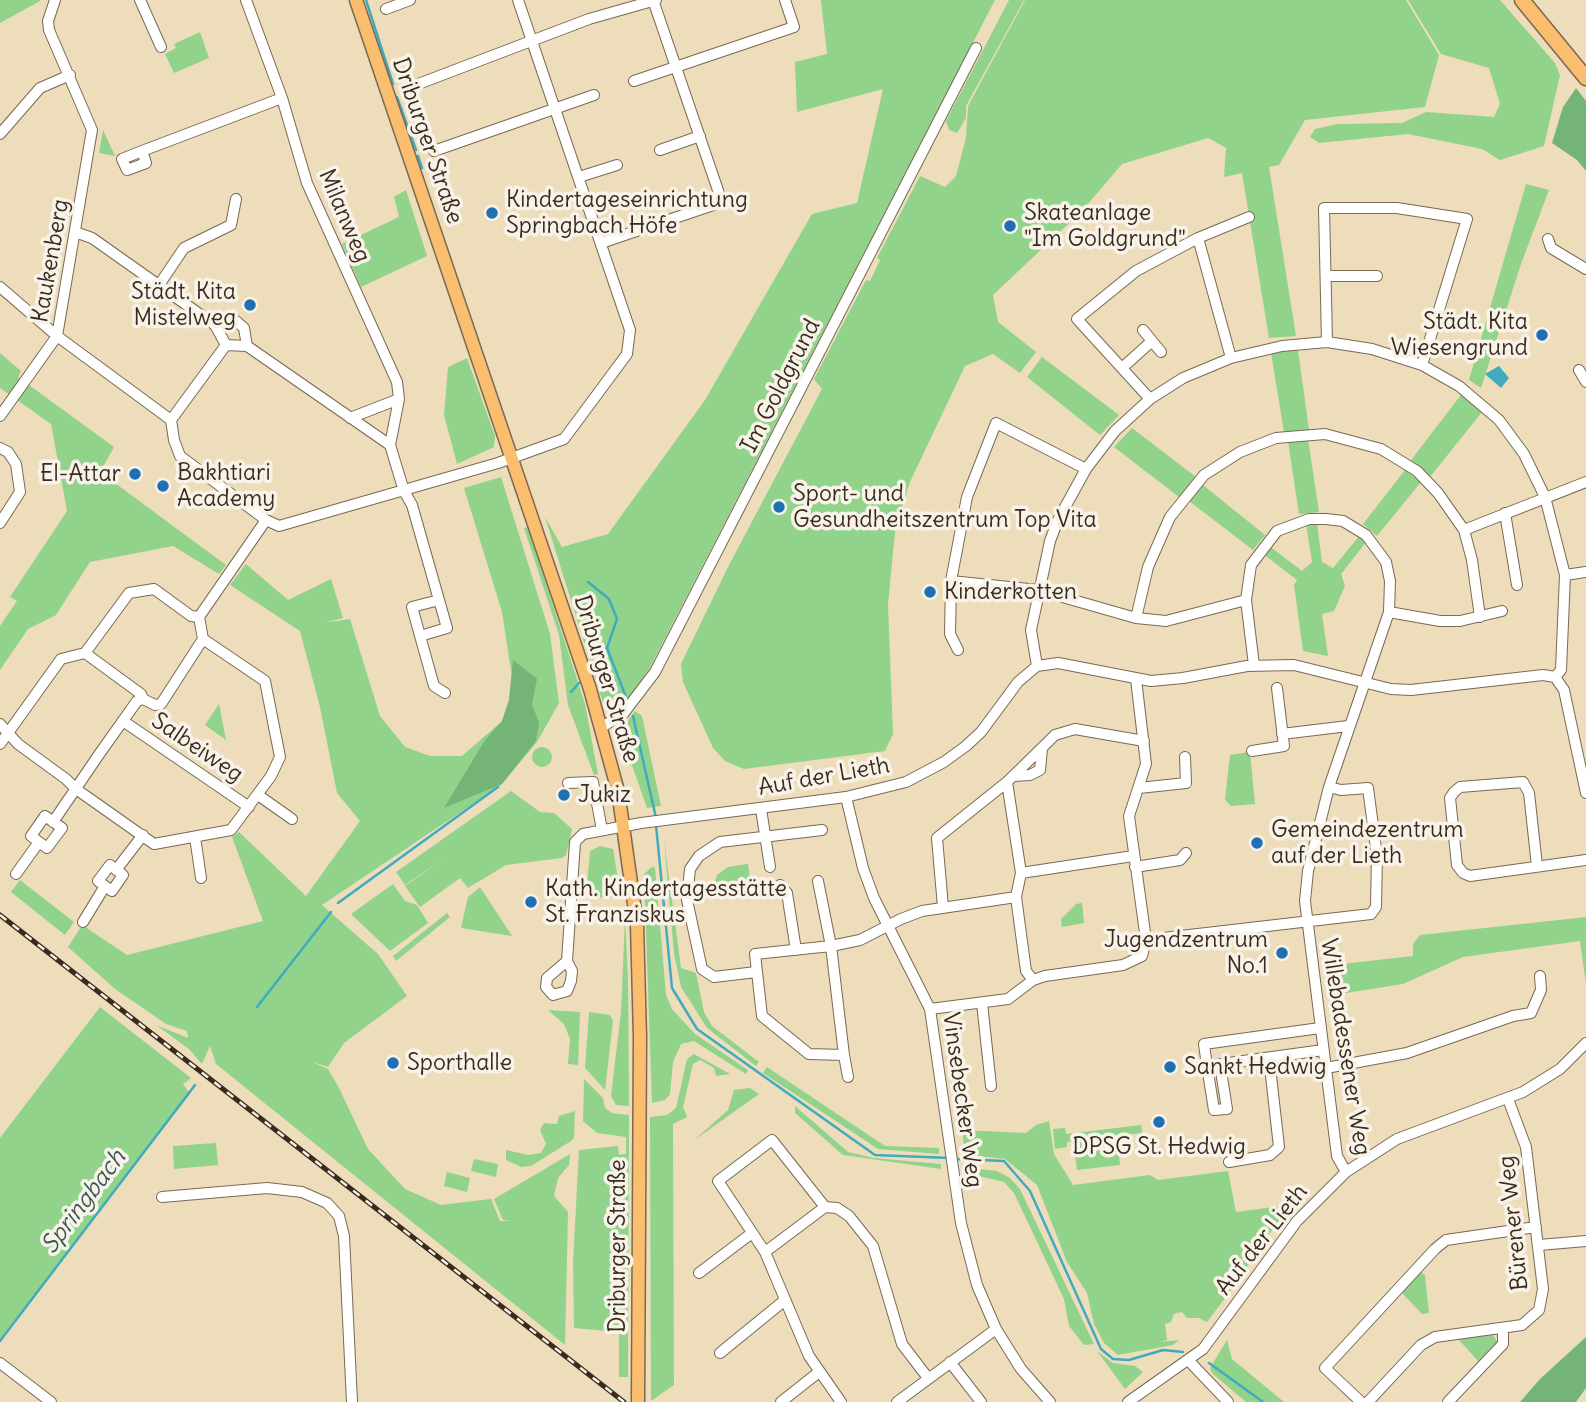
<!DOCTYPE html>
<html>
<head>
<meta charset="utf-8">
<style>
  body { margin:0 }
  canvas { display:block; background:#edddbb }
</style>
</head>
<body>
<canvas width="1586" height="1402"></canvas>
<script>
const c = document.querySelector('canvas').getContext('2d');
c.lineJoin = 'round';
function fillPath(path, color) { c.fillStyle = color; c.fill(path, 'evenodd'); }
const toPath = rows => new Path2D(rows.map(r => 'M' + r).join(''));
function trace(path, color, width, dash) { c.strokeStyle = color; c.lineWidth = width; c.lineCap = dash ? 'butt' : 'round'; c.setLineDash(dash || []); c.stroke(path); }
function drawText(font, color, halo, rows, align = 'center') {
  c.font = font + ' Delius,sans-serif'; c.lineWidth = 7; c.setLineDash([]); c.textBaseline = 'middle'; c.strokeStyle = halo; c.fillStyle = color; for (const [text, x, y, turn = 0] of rows) {
    c.save(); c.translate(x, y); c.rotate((+turn || 0) * Math.PI / 180); c.textAlign = isNaN(turn) ? turn : align; if (halo) c.strokeText(text, 0, 0); c.fillText(text, 0, 0); c.restore();
  }
}
fillPath(toPath([
  [0,0,40,0,40,1,0,23],
  [821,0,995,0,648,671,618,712,605,709,545,517,562,547,608,534,705,400,812,214,857,203,883,89,797,112,795,62,827,54],
  [1009,0,1024,0,966,106,966,118,957,133,949,130,946,121],
  [1025,0,1406,0,1439,55,1425,107,1305,120,1279,165,1269,167,1296,336,1269,338,1242,173,1224,177,1226,148,1208,138,1122,164,1081,212,993,295,998,322,1036,352,1020,373,993,354,965,366,909,484,895,532,888,604,893,734,885,751,744,769,725,761,713,748,683,682,681,664,728,567,822,389,814,379,866,280,870,281,880,260,877,258,920,176,945,187,956,176,966,138,968,106],
  [1408,0,1500,0,1555,63,1560,75,1544,146,1500,160,1482,149,1408,134,1319,143,1310,137,1315,129,1338,124,1402,123,1426,112,1494,117,1500,104,1489,68,1441,54],
  [200,32,209,58,174,73,165,54,176,48,174,44],
  [103,130,115,156,99,153],
  [1526,184,1549,190,1521,264,1481,388,1469,380],
  [406,190,427,256,361,287,342,244,399,217,394,197],
  [1298,350,1309,430,1284,432,1271,353],
  [0,353,21,371,18,377,114,447,100,472,226,565,219,574,173,546,90,562,56,615,28,629,0,670,0,626,17,601,10,597,67,511,51,424,0,388],
  [1042,357,1119,415,1100,435,1027,377],
  [467,358,495,436,494,447,457,464,444,415,448,367],
  [1461,395,1482,412,1430,477,1411,460],
  [1132,428,1196,477,1179,497,1114,447],
  [1308,439,1319,512,1299,514,1288,441],
  [1405,470,1421,482,1377,536,1363,524],
  [501,477,550,634,559,703,537,742,501,785,322,905,378,954,407,996,344,1043,328,1067,312,1062,328,1069,338,1086,368,1149,405,1189,441,1205,491,1199,500,1221,511,1221,503,1220,494,1199,570,1154,569,1165,558,1178,554,1196,568,1212,565,1345,216,1064,210,1046,202,1064,189,1049,156,1025,188,1038,187,1031,166,1024,115,989,68,947,82,925,127,955,263,921,232,837,239,832,306,896,360,821,337,793,320,707,300,631,230,585,246,564,288,600,331,579,343,618,324,623,350,619,380,716,405,747,430,756,462,756,502,721,509,700,512,677,502,612,464,488],
  [1203,485,1265,535,1253,550,1189,501],
  [1317,523,1322,562,1333,568,1360,535,1367,541,1341,574,1345,586,1334,611,1322,614,1328,656,1303,651,1294,585,1297,580,1262,553,1268,545,1302,571,1312,562,1306,524],
  [528,527,585,704,598,774,594,775,568,705,559,635,524,528],
  [219,704,226,740,205,725],
  [635,711,642,716,661,806,647,808,620,731],
  '532 757a10 10 0 1 1 20 0a10 10 0 1 1-20 0Z',
  [1250,752,1255,804,1231,806,1225,800,1230,755],
  [511,791,540,812,554,813,572,829,566,855,562,858,506,865,468,888,460,878,420,907,405,886,446,857,405,885,396,872],
  [664,840,681,968,696,973,704,1012,712,1026,759,1062,756,1066,707,1028,681,987,674,953],
  [600,846,613,849,621,898,586,897,590,851],
  [748,864,750,879,713,888,717,875,728,867],
  [652,867,655,868,666,995,672,1009,695,1034,748,1070,746,1074,694,1041,681,1044,673,1062,670,1094,665,1100,652,1103,644,874],
  [20,880,74,922,65,935,11,892],
  [393,884,405,901,417,905,428,923,390,951,351,914],
  [480,887,512,936,461,928,468,897],
  [1082,903,1084,923,1062,927,1061,919,1076,904],
  [447,913,450,917,396,961,393,956],
  [1586,917,1586,984,1580,941,1463,957,1403,984,1327,996,1324,966,1413,956,1413,944,1420,935],
  [625,918,628,979,629,1106,616,1105,611,1096,621,1012],
  [100,1007,191,1078,183,1084,190,1094,0,1339,0,1138],
  [548,1010,580,1012,578,1065,568,1064,570,1039,564,1024],
  [589,1012,610,1015,613,1021,605,1090,585,1068],
  [694,1054,730,1074,716,1076,714,1068,700,1060,693,1064,683,1107,687,1117,673,1124,674,1385,651,1401,650,1117,667,1115,676,1108,687,1059],
  [767,1067,885,1146,939,1148,939,1154,878,1149,763,1073],
  [584,1079,603,1098,605,1108,612,1113,629,1115,628,1377,619,1377,619,1332,574,1328,573,1262,579,1150,618,1146,619,1155,626,1154,626,1137,597,1133,583,1121],
  [750,1088,759,1094,693,1141,728,1110,734,1090],
  [795,1106,848,1152,874,1158,941,1164,941,1169,843,1155,795,1113],
  [575,1111,574,1138,571,1141,531,1166,521,1167,506,1160,506,1150,528,1155,541,1153,546,1144,540,1130,544,1123,557,1124,559,1116],
  [1049,1121,1054,1154,1073,1185,1150,1175,1158,1180,1228,1171,1236,1212,1295,1204,1261,1243,1241,1277,1207,1322,1199,1318,1187,1318,1182,1312,1174,1314,1171,1322,1165,1324,1167,1340,1160,1342,1179,1340,1173,1345,1118,1355,1104,1343,1094,1324,1087,1293,1067,1262,1037,1185,1005,1159,967,1155,964,1147,962,1130,1026,1133,1036,1125],
  [1141,1125,1142,1133,1117,1136,1120,1165,1077,1170,1073,1141,1067,1142,1067,1147,1055,1149,1053,1129,1065,1128,1066,1134],
  [216,1143,218,1165,174,1169,173,1146],
  [474,1159,498,1164,496,1177,471,1171],
  [971,1168,997,1171,1010,1178,1020,1189,1094,1344,1084,1345,1069,1326,1064,1299,1014,1193,1004,1182,974,1175],
  [447,1172,470,1178,467,1192,444,1186],
  [1420,1271,1425,1275,1429,1313,1422,1314,1401,1292],
  [1493,1335,1498,1343,1480,1363,1458,1339],
  [1227,1340,1232,1359,1284,1402,1246,1402,1213,1374,1210,1368],
  [1097,1351,1113,1363,1135,1366,1143,1372,1125,1389]
]), '#91d38b');
fillPath(toPath([
  [1576,88,1586,101,1586,171,1577,160,1552,143,1563,107],
  [513,660,537,679,532,704,539,723,536,741,502,784,444,808,485,740,502,721,509,700],
  [1586,1337,1586,1388,1576,1402,1520,1402,1540,1379]
]), '#74b577');
fillPath(toPath([
  [1499,366,1509,378,1501,388,1485,374]
]), '#40abbf');
trace(toPath([
  [366,0,393,84],
  [397,97,416,150],
  [418,156,422,168],
  [588,582,609,599,617,619,607,648,598,660],
  [607,648,626,697],
  [571,692,579,683],
  [633,716,656,818],
  [656,825,672,988,697,1029,875,1155,949,1158],
  [338,903,498,787],
  [257,1007,331,912],
  [956,1159,1004,1161,1030,1191,1101,1349,1113,1359,1129,1360,1163,1350,1183,1352],
  [0,1341,195,1085],
  [1209,1363,1263,1402]
]), '#40abbf', 2.5);
const minor = toPath([
  [55,0,48,21,49,30,92,130,57,336,171,420,174,440,180,456,266,520,279,526,498,463,564,439,627,354,630,330,518,0],
  [140,0,161,47],
  [246,0,282,98,307,183,397,382,399,399,390,445],
  [386,9,410,0],
  [634,81,794,27,785,0],
  [413,86,589,19,656,0],
  [0,134,40,88,70,75],
  [660,150,700,136],
  [142,151,146,163,127,170,122,159,142,151,282,98],
  [434,151,594,95],
  [579,177,617,165],
  [75,232,92,238,215,325,226,345,247,346,390,445,404,491,412,505,439,600,412,607,434,686,445,693],
  [1198,238,1249,217],
  [1548,239,1551,248,1586,269],
  [601,243,722,202,653,0],
  [1326,276,1377,276],
  [159,285,184,248,231,225,236,199],
  [0,287,57,336,0,416],
  [215,325,236,321,244,328,247,346],
  [1143,330,1152,341],
  [1327,342,1324,208,1397,208,1467,219,1422,365],
  [1122,368,1152,341,1161,352],
  [1579,370,1586,382],
  [1150,399,1077,319,1136,271,1198,238,1231,358],
  [350,418,399,399],
  [171,420,226,345],
  [0,448,8,452,16,464,20,492,0,523],
  [1086,469,996,423,967,497,951,581,1038,590,1136,618,1166,621,1246,600],
  [1505,513,1517,585],
  [1464,530,1586,482],
  [1565,575,1586,572],
  [951,581,950,634,958,650],
  [1389,612,1440,621,1460,621,1502,611],
  [1136,618,1148,567,1170,517,1204,475,1240,452,1276,438,1325,434,1381,449,1417,471,1438,493,1464,530,1472,560,1480,617],
  [420,636,447,628,439,600],
  [85,653,141,694,143,699,155,705,161,704,203,639],
  [1254,665,1246,600,1251,565,1277,531,1309,519,1326,519,1343,521,1366,535,1386,562,1390,581,1389,612,1329,787,1308,871,1305,901,1337,1156,1346,1172],
  [1037,666,1031,630,1050,541,1058,520,1086,469,1115,431,1150,399,1183,378,1231,358,1282,346,1327,342,1372,349,1422,365,1459,386,1499,420,1524,454,1545,497,1565,575,1561,670,1555,677],
  [1555,677,1564,690,1586,793],
  [123,721,249,807],
  [0,724,18,744,66,779,76,789,154,844,231,830,271,776,280,757,265,681,203,639,199,617],
  [602,727,623,714,655,672,976,48],
  [1282,734,1348,726],
  [0,744,61,659,85,653,129,593,154,589,191,616,199,617,266,520],
  [1252,751,1284,746,1277,688],
  [1014,776,1030,775,1040,770,1042,749],
  [1007,782,1021,873],
  [568,783,593,782,602,830],
  [1139,788,1186,783,1185,757],
  [258,795,292,819],
  [846,797,863,868,874,898,930,1009,961,1223,977,1285,996,1329,1021,1369,1050,1402],
  [761,809,770,867],
  [45,816,62,828,47,848,31,836,45,816],
  [53,822,100,753,137,701,143,699],
  [195,837,201,878],
  [110,865,123,875,112,891,98,881,110,865],
  [1537,866,1529,793,1523,782,1460,787,1454,792,1450,798,1457,865,1463,873,1470,876,1586,860],
  [1135,867,1180,860,1186,853],
  [116,870,143,835],
  [16,874,39,842],
  [818,881,831,946,844,1055,809,1054,762,1016,755,954,831,946,860,940,901,919,922,911,1016,897,1021,873,1133,856],
  [780,885,787,893,796,950],
  [1016,897,1026,971,1033,980],
  [943,907,937,838,1007,782,1055,735,1075,729,1144,741],
  [83,922,105,886],
  [1146,940,1371,914,1376,907,1377,856,1368,788,1341,790,1329,787],
  [567,961,547,978,546,987,553,995,567,991,571,981,572,971,567,961,575,842,583,834,641,823,846,797,906,782,944,762,966,746,981,732,1018,682,1037,666,1058,663,1151,681,1183,678,1247,666,1294,665,1391,689,1411,690,1543,675,1555,677],
  [756,972,714,977,702,969,687,900,690,869,699,856,720,842,822,830],
  [982,1003,991,1086],
  [930,1009,1008,999,1033,980,1045,976,1123,965,1142,956,1146,940,1129,816,1146,764,1136,679],
  [1320,1028,1204,1044,1207,1066,1323,1050],
  [844,1055,848,1077],
  [1207,1066,1214,1110,1227,1109,1220,1065],
  [1326,1068,1407,1053,1513,1016,1531,1013,1541,990,1540,976],
  [1229,1162,1270,1155,1279,1147,1269,1058],
  [162,1197,267,1188,302,1192,327,1203,339,1216,344,1236,352,1402],
  [825,1207,772,1140,718,1181,765,1252,809,1356,841,1402],
  [1539,1245,1586,1241],
  [765,1252,825,1207,837,1208,849,1216,873,1246,902,1344,928,1378],
  [699,1273,752,1233],
  [720,1353,785,1300],
  [1189,1361,1228,1402],
  [950,1362,981,1402],
  [0,1363,51,1402],
  [781,1402,819,1372],
  [897,1402,996,1329],
  [1128,1402,1203,1349,1297,1221,1346,1172,1397,1139,1523,1092,1560,1069,1586,1043],
  [1361,1402,1325,1368,1435,1249,1446,1240,1536,1227],
  [1368,1402,1421,1345,1435,1337,1522,1325,1539,1310,1543,1289,1526,1147,1508,1099],
  [1448,1402,1503,1344,1503,1328]
]);
const major = toPath([
  [356,0,590,689,618,791,637,925,640,1037,638,1402]
]);
const highway = toPath([
  [1522,0,1586,78]
]);
trace(minor, '#796955', 12);
trace(major, '#796955', 15);
trace(highway, '#796955', 17);
trace(minor, '#fff', 10);
trace(major, '#fbbd6e', 12);
trace(highway, '#fbbd6e', 14);
const rail = toPath([
  [0,915,624,1402]
]);
trace(rail, '#3b2a1e', 5);
trace(rail, '#f7f3e8', 2.5, [8]);
for (const [x, y, r, color] of [
  [492,213,7,"#1f6fb2"],
  [1010,226,7,"#1f6fb2"],
  [250,305,7,"#1f6fb2"],
  [1542,335,7,"#1f6fb2"],
  [135,474,7,"#1f6fb2"],
  [163,486,7,"#1f6fb2"],
  [779,507,7,"#1f6fb2"],
  [930,592,7,"#1f6fb2"],
  [564,795,7,"#1f6fb2"],
  [1257,843,7,"#1f6fb2"],
  [531,902,7,"#1f6fb2"],
  [1282,953,7,"#1f6fb2"],
  [393,1063,7,"#1f6fb2"],
  [1170,1067,7,"#1f6fb2"],
  [1159,1122,7,"#1f6fb2"]
]) { const dot = new Path2D(); dot.arc(x, y, r, 0, 2 * Math.PI); c.fillStyle = color; c.fill(dot); trace(dot, '#f7f3e8', 2.5); }
drawText('23px', '#3b2a1e', '#f7f3e8', [
  ["Driburger Straße",427,141,71],
  ["Milanweg",344,216,67],
  ["Kaukenberg",51,261,-80],
  ["Im Goldgrund",781,386,-63],
  ["Driburger Straße",606,679,73],
  ["Salbeiweg",197,748,34],
  ["Auf der Lieth",824,777,-10],
  ["Willebadessener Weg",1345,1047,81],
  ["Vinsebecker Weg",962,1100,82],
  ["Bürener Weg",1514,1223,-96],
  ["Auf der Lieth",1262,1240,-52],
  ["Driburger Straße",618,1246,-90]
]);
drawText('23px', '#3b2a1e', '#f7f3e8', [
  ["Kindertageseinrichtung",506,200],
  ["Springbach Höfe",506,226],
  ["Skateanlage",1024,213],
  ["\"Im Goldgrund\"",1024,239],
  ["Städt. Kita",236,292,"right"],
  ["Mistelweg",236,318,"right"],
  ["Städt. Kita",1528,322,"right"],
  ["Wiesengrund",1528,348,"right"],
  ["Bakhtiari",177,473],
  ["Academy",177,499],
  ["El-Attar",121,474,"right"],
  ["Sport- und",793,494],
  ["Gesundheitszentrum Top Vita",793,520],
  ["Kinderkotten",944,592],
  ["Jukiz",578,795],
  ["Gemeindezentrum",1271,830],
  ["auf der Lieth",1271,856],
  ["Kath. Kindertagesstätte",545,889],
  ["St. Franziskus",545,915],
  ["Jugendzentrum",1268,940,"right"],
  ["No.1",1268,966,"right"],
  ["Sporthalle",407,1063],
  ["Sankt Hedwig",1184,1067],
  ["DPSG St. Hedwig",1159,1147,"center"]
], 'left');
drawText('italic 24px', '#3d5756', '#f7f3e8', [
  ["Springbach",84,1202,-53]
]);
</script>
</body>
</html>
